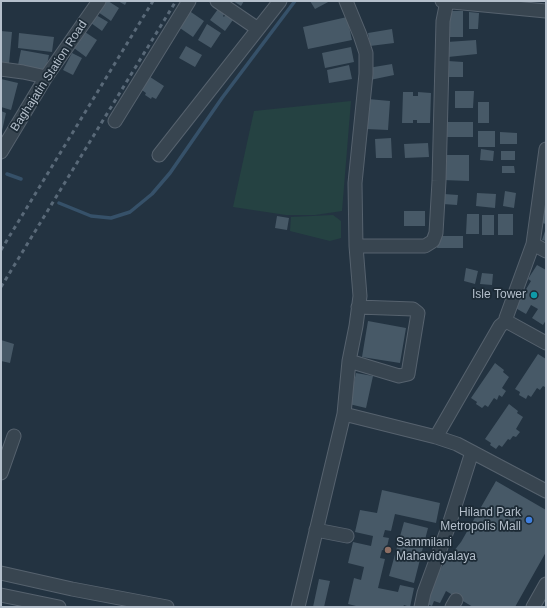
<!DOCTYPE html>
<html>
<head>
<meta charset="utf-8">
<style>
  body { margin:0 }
  #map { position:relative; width:547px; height:608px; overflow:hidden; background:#233341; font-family:Helvetica,sans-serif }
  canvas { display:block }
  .frame { position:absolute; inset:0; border:2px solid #b4bfcb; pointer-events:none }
</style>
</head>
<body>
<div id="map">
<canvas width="547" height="608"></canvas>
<div class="frame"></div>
</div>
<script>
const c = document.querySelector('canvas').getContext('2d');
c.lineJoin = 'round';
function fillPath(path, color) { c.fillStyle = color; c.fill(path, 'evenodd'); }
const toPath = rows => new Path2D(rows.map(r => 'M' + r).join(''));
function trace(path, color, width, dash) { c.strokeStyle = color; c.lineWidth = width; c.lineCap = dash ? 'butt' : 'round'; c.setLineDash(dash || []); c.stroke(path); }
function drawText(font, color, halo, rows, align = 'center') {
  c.font = font + ' Helvetica,sans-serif'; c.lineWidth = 3.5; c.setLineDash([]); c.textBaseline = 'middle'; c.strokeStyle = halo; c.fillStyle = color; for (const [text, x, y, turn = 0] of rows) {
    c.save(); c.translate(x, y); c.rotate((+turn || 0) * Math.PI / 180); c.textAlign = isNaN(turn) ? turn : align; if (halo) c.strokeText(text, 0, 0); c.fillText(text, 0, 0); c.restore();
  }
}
fillPath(toPath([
  [351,101,342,211,315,215,286,215,233,207,254,111],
  [333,215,341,221,341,238,330,241,290,231,291,217]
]), '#254242');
trace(toPath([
  [7,174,21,179],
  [59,203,91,216,111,218,130,212,152,194,170,173,222,98,295,1]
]), '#365169', 3.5);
fillPath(toPath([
  [105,1,108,1,119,8,111,21,98,12],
  [118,1,127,1,125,5],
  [233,1,244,1,241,6],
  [310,1,330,1,315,9],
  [218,9,226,11,223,16,224,17,227,12,235,17,225,31,210,20],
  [188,10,204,21,193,37,177,26],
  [450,11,463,11,463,37,450,37],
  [469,12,479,13,478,29,469,29],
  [96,15,108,22,102,31,91,23],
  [347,17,352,40,308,49,303,27],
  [207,24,221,33,211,48,198,40],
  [392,29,394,43,370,46,368,33],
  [1,31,12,32,9,64,1,63],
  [85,32,97,40,86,57,74,48],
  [19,33,54,37,52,52,18,48],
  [476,40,477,54,448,57,447,42],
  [186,46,202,55,195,67,179,58],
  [351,47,354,62,325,68,322,53],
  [21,50,49,55,46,70,18,65],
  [72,53,82,58,73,75,63,70],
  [448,61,463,62,463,77,448,77],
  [392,64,394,75,370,80,368,68],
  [349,65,352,79,329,83,327,70],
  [147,75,164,86,156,99,152,97,151,99,145,95,146,93,139,88],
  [1,79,18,83,11,110,1,107],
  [455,91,474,91,473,108,455,108],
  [403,92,413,92,413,96,418,96,418,92,431,93,430,123,417,123,417,120,413,120,413,123,402,123],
  [368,99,390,101,388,130,366,129],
  [478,102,489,102,489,123,478,123],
  [1,111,6,113,2,131,1,131],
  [445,122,473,122,473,137,445,137],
  [478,131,495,131,495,147,478,147],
  [500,132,517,133,517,144,500,144],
  [391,138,392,158,376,158,375,139],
  [428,143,429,157,405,158,404,144],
  [481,149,494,151,493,161,480,160],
  [501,151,515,151,515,160,501,160],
  [443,155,469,155,469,181,443,180],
  [502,166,514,166,515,173,502,173],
  [505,191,516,193,514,208,503,206],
  [477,193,496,194,495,208,476,206],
  [444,194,458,195,457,205,443,204],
  [542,210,546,210,546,224,542,223],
  [404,211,425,211,425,226,404,226],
  [467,214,479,214,479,234,466,234],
  [498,214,513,214,513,235,498,235],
  [482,215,494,215,494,235,482,235],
  [277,216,289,218,287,230,275,228],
  [545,231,546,232,546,241,542,240],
  [438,236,463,236,463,248,437,248],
  [537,265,546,270,546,320,543,325,532,318,538,309,531,305,526,314,512,306,519,294,522,296,531,281,528,279],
  [466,268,478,271,475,284,464,281],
  [482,273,493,274,492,285,480,284],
  [368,321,406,328,400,363,362,357],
  [1,340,14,344,10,363,1,361],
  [538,354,546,359,546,377,545,379,546,385,545,387,543,386,540,390,537,388,531,397,528,395,526,399,519,395,520,392,515,389],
  [495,363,504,370,503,372,509,377,502,388,506,391,502,397,499,395,497,400,494,398,488,407,485,405,482,408,476,404,477,402,471,398],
  [356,373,373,376,366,408,349,404],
  [509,404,518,411,517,413,523,417,516,429,520,432,516,437,513,436,510,440,508,439,502,447,499,445,496,449,490,445,491,443,485,439],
  [496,481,546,510,546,552,515,607,473,607,446,591,440,603,434,601,432,606,424,603,434,578,443,565,461,542],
  [382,490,440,503,436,523,395,514,391,531,385,530,383,537,389,538,386,551,382,550,380,558,385,559,378,588,398,592,400,585,414,588,410,607,404,605,403,607,360,607,348,604,354,578,361,580,364,567,348,563,353,542,371,546,373,536,355,532,360,510,377,513],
  [404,522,428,528,414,583,389,576],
  [319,579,330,581,324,607,313,607]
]), '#475967');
const minor = toPath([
  [217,1,258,29],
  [442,1,546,11],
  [1,69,23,72,46,77],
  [115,121,189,1],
  [1,152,46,77,99,1],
  [159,155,280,1],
  [533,244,546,251],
  [356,246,425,246,433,241,436,233,439,181,443,21,447,1],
  [506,321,546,343],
  [349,361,399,376,408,374,418,313,413,309,358,307],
  [344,414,436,437,457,444,546,491],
  [436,437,500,326,506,321,506,318,533,244,546,149],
  [1,473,14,436],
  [316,530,347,536],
  [1,573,72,589,167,607],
  [1,595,59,607],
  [298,607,344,414,349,361,356,326,360,296,356,246,355,183,366,74,366,53,360,35,346,1],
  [421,607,424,593,448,528,472,452],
  [452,607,456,600],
  [533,607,546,584]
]);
trace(minor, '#56626e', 15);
trace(minor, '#384550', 13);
trace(toPath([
  [1,250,153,1],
  [1,287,176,1]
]), '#596978', 3, [4, 4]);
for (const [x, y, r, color] of [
  [534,295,4,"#0f9aa8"],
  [529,520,4,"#3f7fe0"],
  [388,550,4,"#8d6e63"]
]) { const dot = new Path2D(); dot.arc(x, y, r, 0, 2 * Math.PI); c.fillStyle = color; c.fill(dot); trace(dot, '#1c2a35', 1.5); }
drawText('12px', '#b4bfcb', '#1c2a35', [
  ["Baghajatin Station Road",49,76,-57]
]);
drawText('12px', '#b4bfcb', '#1c2a35', [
  ["Isle Tower",526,295],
  ["Hiland Park",521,513],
  ["Metropolis Mall",521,527],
  ["Sammilani",396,543,"left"],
  ["Mahavidyalaya",396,557,"left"]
], 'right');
</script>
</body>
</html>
